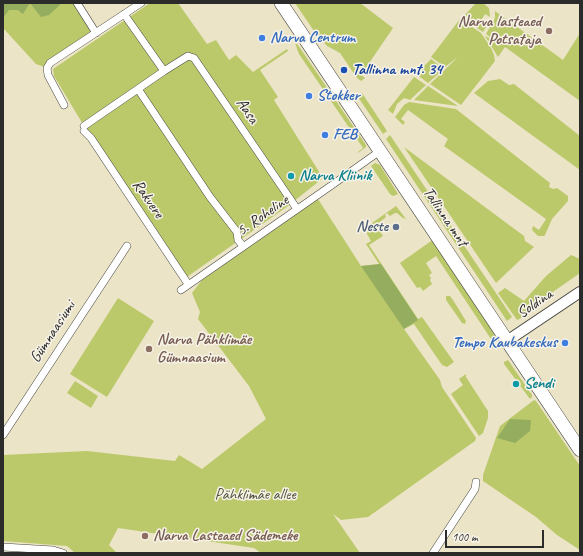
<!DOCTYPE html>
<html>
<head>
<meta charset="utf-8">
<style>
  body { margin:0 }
  #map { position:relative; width:583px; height:556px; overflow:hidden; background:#ebe4c6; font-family:Caveat,sans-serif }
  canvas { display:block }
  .frame { position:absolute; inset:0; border:4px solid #2b2b2b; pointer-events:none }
  .scale { position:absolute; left:445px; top:530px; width:99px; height:18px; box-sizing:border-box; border:2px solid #2b2b2b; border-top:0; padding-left:5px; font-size:12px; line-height:14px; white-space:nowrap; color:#2b2b2b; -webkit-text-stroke:3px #f7f3e8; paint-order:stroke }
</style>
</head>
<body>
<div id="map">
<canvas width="583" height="556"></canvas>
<div class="frame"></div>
<div class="scale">100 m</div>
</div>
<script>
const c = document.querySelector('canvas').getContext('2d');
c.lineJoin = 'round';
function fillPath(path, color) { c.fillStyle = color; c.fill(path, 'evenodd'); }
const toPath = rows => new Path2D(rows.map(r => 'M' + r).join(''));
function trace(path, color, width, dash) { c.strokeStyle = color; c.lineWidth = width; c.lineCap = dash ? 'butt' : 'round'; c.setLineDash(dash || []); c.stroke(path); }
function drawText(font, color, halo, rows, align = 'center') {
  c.font = font + ' Caveat,sans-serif'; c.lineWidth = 3; c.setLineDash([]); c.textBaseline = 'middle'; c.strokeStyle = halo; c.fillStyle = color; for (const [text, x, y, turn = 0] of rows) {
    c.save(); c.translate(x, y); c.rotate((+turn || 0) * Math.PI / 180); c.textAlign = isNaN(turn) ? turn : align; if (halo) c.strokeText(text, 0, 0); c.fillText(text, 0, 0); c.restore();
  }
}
fillPath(toPath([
  [3,3,76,3,96,33,47,68,36,64,3,28],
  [150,3,178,3,207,44,216,40,229,60,236,55,253,72,287,49,288,51,260,70,278,97,274,100,323,178,288,206,184,279,84,126,54,76,53,69],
  [295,3,360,3,393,28,361,75,365,78,361,81,357,78,340,53,327,46,314,31],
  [476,3,483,3,489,8,490,17,485,14,480,22,486,27,483,32,462,18],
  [495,11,563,60,580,33,580,101,505,47,498,57,485,36,495,41,486,34,495,18],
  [460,19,481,33,491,48,494,55,495,61,461,105,430,84,458,57,445,67,431,57],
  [295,43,298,45,366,145,366,147,358,153,358,152,363,148,299,54],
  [431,59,444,69,428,83,416,74],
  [414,77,426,85,410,100,404,98,397,104,393,114,388,110],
  [500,79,509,85,514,84,580,136,580,170,474,93,488,81],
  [428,86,458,106,414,100],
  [362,93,387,131,383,134,358,97],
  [409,102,456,109,550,183,549,187,553,189,557,188,568,196,568,201,552,219,545,235,544,236,538,236,532,230,533,226,539,230,546,219,444,146,448,139,408,110,401,119,405,122,403,125,395,117,404,105],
  [390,135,512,317,507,321,386,139],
  [404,147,524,236,525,241,534,247,496,283],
  [375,163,380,165,398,194,393,196,390,194,371,166],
  [318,199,361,266,379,264,366,244,371,241,367,234,368,228,372,223,396,206,406,219,403,218,397,213,395,213,390,216,387,213,385,215,386,217,376,225,383,236,369,245,418,319,422,317,454,362,447,367,442,365,414,324,404,329,440,380,442,387,476,438,475,441,368,517,341,520,333,514,360,553,261,553,254,548,118,528,109,545,117,553,75,553,67,546,3,541,3,455,87,451,175,461,179,455,202,469,266,419,249,386,198,319,200,312,192,293,202,280],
  [434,239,497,336,495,339,491,339,436,256,426,263,432,273,429,275,431,278,430,280,432,284,423,291,420,287,417,288,400,263],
  [571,255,580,259,580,273,530,308,528,315,517,320,498,293,505,288,524,301,546,276],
  [446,296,450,296,453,300,466,321,465,324,462,323,446,300],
  [118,298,154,321,107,397,70,374],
  [508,360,532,395,532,397,530,399,504,364,504,362],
  [466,374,466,377,488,411,488,418,483,433,479,436,451,394,463,385,459,379],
  [75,381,98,396,91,408,67,393],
  [534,400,536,401,580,466,580,550,557,535,536,517,483,481,483,475,500,426]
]), '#bbc96b');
fillPath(toPath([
  [3,3,62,3,49,15,41,17,30,3,23,14,18,10,9,10,3,18],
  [381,264,418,320,404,329,361,266],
  [510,419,531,420,530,431,515,443,497,438]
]), '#94ad5f');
const street = toPath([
  [77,3,96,33],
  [164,71,188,56,194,58,297,209],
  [138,89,210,197,237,232,238,240,243,246],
  [64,105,48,75,47,68,50,63,141,3],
  [84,126,164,71,124,14],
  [84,131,91,138,188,284],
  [181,290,332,185,380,151],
  [3,435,127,246],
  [3,547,53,550,63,553],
  [433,553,475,489,476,482]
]);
const secondary = toPath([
  [507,341,580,292]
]);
const highway = toPath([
  [281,3,580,450]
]);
trace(street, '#484742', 8);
trace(secondary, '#484742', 12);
trace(highway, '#484742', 14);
trace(street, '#fff', 7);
trace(secondary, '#fff', 10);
trace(highway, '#fff', 13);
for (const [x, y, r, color] of [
  [549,31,4,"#8d6e63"],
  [262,38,4,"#3f7fe0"],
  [344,70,4,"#1a4fb4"],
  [309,96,4,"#3f7fe0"],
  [325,135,4,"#3f7fe0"],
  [291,176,4,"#0f9aa8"],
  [396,227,4,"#5c6f8a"],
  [565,343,4,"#3f7fe0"],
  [149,349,4,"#8d6e63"],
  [516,384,4,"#0f9aa8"],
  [145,536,4,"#8d6e63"]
]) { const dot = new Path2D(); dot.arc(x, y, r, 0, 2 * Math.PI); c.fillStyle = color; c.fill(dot); trace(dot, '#f7f3e8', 1.5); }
drawText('bold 16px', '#785e54', '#f7f3e8', [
  ["Narva lasteaed",541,22,"right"],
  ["Potsataja",541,40,"right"],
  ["Narva Pähklimäe",157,340],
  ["Gümnaasium",157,358],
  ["Narva Lasteaed Sädemeke",153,536]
], 'left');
drawText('bold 16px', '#366cbe', '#f7f3e8', [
  ["Narva Centrum",270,38],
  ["Stokker",317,96],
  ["FEB",333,135],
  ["Tempo Kaubakeskus",557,343,"right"]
], 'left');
drawText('bold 16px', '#164399', '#f7f3e8', [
  ["Tallinna mnt. 34",352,70]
], 'left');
drawText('16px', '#2b2b2b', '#f7f3e8', [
  ["Aasa",247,111,56],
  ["Rakvere",148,199,55],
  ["5. Roheline",263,216,-35],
  ["Tallinna mnt",445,217,56],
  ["Soldina",535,304,-34],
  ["Gümnaasiumi",53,332,-57]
]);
drawText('bold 16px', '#0d838f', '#f7f3e8', [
  ["Narva Kliinik",299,176],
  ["Sendi",524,384]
], 'left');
drawText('bold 16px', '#4e5e75', '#f7f3e8', [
  ["Neste",388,227]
], 'right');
drawText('16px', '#4f523b', '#f7f3e8', [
  ["Pähklimäe allee",255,495]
]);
</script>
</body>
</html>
